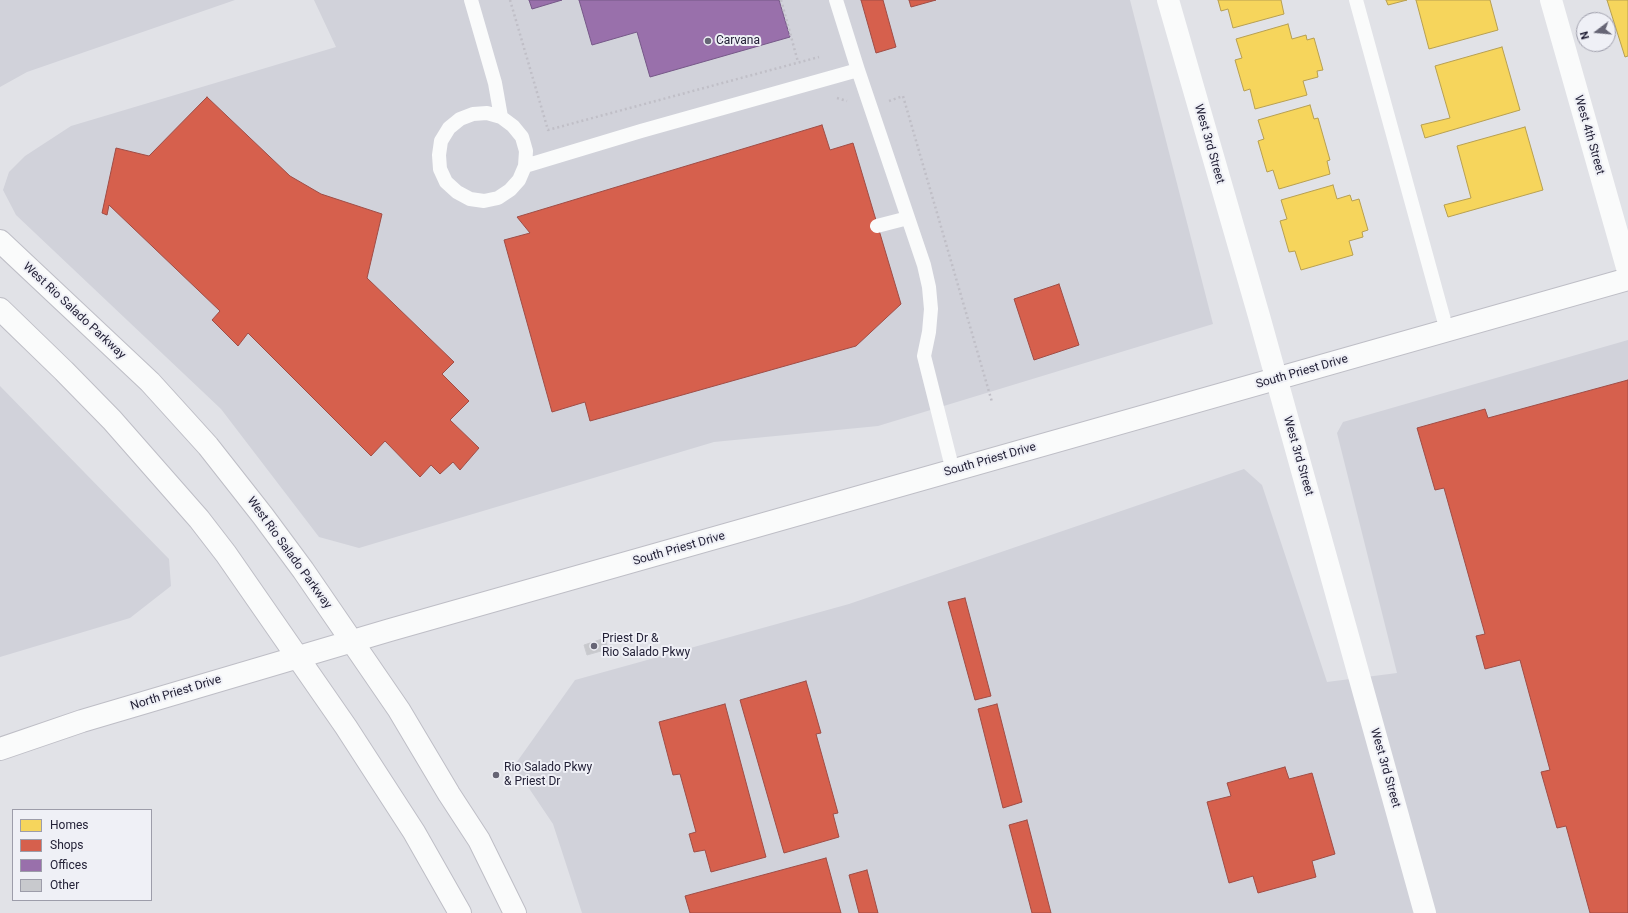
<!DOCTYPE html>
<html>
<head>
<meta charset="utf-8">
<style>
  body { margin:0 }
  #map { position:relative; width:1628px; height:913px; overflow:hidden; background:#e1e2e7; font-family:Roboto,sans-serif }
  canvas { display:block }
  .legend { position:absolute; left:12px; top:809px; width:140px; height:92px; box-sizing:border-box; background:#eff0f6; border:1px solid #9d9daa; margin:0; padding:5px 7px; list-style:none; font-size:12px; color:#232137 }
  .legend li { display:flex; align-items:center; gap:8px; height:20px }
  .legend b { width:20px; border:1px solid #9d9daa }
  .north { position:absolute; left:1576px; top:12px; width:40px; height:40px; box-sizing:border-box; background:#eff0f6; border:1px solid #9d9daa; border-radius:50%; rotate:254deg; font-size:11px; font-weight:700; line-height:16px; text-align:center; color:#232137 }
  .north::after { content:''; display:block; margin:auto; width:14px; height:18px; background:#666575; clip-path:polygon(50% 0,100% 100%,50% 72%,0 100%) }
</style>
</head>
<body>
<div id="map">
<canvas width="1628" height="913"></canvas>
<ul class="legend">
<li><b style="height:11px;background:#f6d55c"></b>Homes</li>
<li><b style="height:11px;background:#d6604d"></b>Shops</li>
<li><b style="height:11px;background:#9970ab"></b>Offices</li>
<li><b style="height:11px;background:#c8c9cd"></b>Other</li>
</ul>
<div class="north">N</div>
</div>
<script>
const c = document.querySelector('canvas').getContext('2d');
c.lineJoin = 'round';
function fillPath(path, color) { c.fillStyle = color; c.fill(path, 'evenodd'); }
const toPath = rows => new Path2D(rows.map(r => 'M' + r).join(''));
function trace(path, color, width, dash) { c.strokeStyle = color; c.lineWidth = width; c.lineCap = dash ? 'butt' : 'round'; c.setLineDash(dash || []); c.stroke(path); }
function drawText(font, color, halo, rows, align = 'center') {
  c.font = font + ' Roboto,sans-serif'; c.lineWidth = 4; c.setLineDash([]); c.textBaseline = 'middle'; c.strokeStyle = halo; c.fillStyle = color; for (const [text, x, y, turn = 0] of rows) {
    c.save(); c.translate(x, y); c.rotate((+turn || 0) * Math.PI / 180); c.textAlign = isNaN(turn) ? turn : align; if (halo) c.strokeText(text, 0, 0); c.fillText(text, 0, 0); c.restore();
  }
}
fillPath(toPath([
  [0,0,235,0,27,72,0,87],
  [314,0,1130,0,1213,324,878,426,714,442,359,548,319,537,221,409,16,215,3,190,9,172,25,156,71,126,336,47],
  [1628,340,1628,913,582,913,553,824,514,766,575,680,849,604,1244,469,1262,485,1327,682,1397,673,1337,433,1343,422],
  [0,386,169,559,171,586,130,618,0,657]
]), '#d1d2da');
const homes = toPath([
  [1218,0,1281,0,1284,14,1233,28,1228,9,1221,11,1218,0],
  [1386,0,1407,0,1388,5,1386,0],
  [1416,0,1490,0,1498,30,1429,49,1416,0],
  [1607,0,1628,0,1628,56,1625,57,1607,0],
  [1288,24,1292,39,1306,35,1307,40,1314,38,1323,70,1317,71,1318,77,1303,81,1307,95,1255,109,1250,89,1244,91,1235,60,1242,58,1236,39,1288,24],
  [1502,47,1520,110,1425,138,1421,125,1450,118,1435,66,1502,47],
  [1310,105,1314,119,1318,118,1330,160,1327,161,1330,174,1279,189,1273,170,1267,172,1258,141,1264,139,1258,120,1310,105],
  [1525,127,1543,190,1448,217,1444,205,1471,198,1457,146,1525,127],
  [1333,185,1337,199,1350,195,1352,201,1359,199,1368,230,1362,232,1363,237,1349,241,1353,255,1301,270,1295,251,1289,252,1280,221,1287,219,1281,200,1333,185]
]);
fillPath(homes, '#f6d55c');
trace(homes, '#b79f51', 1);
const shops = toPath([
  [861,0,883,0,896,47,876,53,861,0],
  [909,0,936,0,911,7,909,0],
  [207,97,290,176,321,194,382,214,367,278,454,362,442,374,469,401,450,420,479,448,460,470,453,462,440,474,431,465,420,477,385,441,371,456,248,333,238,346,212,320,220,311,109,205,107,215,102,213,116,148,149,156,207,97],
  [822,125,830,150,853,143,901,304,856,346,590,421,585,402,552,412,504,240,530,233,517,217,822,125],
  [1059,284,1079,345,1034,360,1014,299,1059,284],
  [1628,380,1628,913,1590,913,1566,826,1557,828,1541,772,1550,770,1520,660,1485,669,1476,636,1485,634,1444,488,1435,490,1417,428,1485,409,1488,418,1628,380],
  [965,598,991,696,975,700,948,602,965,598],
  [806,681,821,733,816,734,838,813,833,814,839,837,784,853,740,700,806,681],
  [725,704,766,857,711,872,705,850,694,852,689,834,696,832,680,774,673,775,659,722,725,704],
  [997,704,1022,802,1003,808,978,709,997,704],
  [1285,767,1289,779,1312,773,1335,854,1312,861,1316,877,1258,893,1253,876,1229,883,1207,802,1231,796,1227,783,1285,767],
  [1027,820,1051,913,1032,913,1009,825,1027,820],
  [826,858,841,913,690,913,685,896,826,858],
  [867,870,878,913,859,913,849,875,867,870]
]);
fillPath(shops, '#d6604d');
trace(shops, '#a04d46', 1);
const offices = toPath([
  [529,0,562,0,532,9,529,0],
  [579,0,779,0,790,37,650,77,637,32,592,45,579,0]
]);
fillPath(offices, '#9970ab');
trace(offices, '#765888', 1);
const building = toPath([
  [605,638,608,649,587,655,584,645,605,638]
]);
fillPath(building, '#c8c9cd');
trace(building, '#cacbd0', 1);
const secondary = toPath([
  [0,241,150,382,208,446,263,516,303,570,399,710,449,794,479,840,515,913],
  [0,309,64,371,112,420,199,519,226,554,346,727,414,832,460,913],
  [0,749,82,721,390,630,1628,279]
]);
trace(secondary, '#bebec6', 24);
trace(toPath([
  [510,0,548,130,819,57],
  [781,0,798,62],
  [837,98,847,101],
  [889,101,903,96,992,402]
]), '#c0bfc7', 2.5, [2, 3]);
trace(toPath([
  [471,0,495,83,501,117,513,126,522,137,526,151,525,166,519,180,510,190,498,198,484,201,470,199,457,192,446,182,440,169,439,155,441,141,449,128,460,119,473,114,487,113,501,117],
  [836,0,858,70,924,265,929,287,931,309,929,332,924,356,953,471],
  [1356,0,1447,331],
  [525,166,641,131,858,70],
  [877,226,908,218]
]), '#fafbfb', 14);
trace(toPath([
  [1168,0,1259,316,1425,913],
  [1551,0,1628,271]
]), '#fafbfb', 22);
trace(secondary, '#fafbfb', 22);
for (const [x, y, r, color] of [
  [708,41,4,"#666575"],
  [594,646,4,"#666575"],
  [496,775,4,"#666575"]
]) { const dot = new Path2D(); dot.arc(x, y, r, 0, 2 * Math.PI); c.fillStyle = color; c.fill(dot); trace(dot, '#eff0f6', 1.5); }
drawText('12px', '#232137', '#eff0f6', [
  ["Carvana",716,41],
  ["Priest Dr &",602,639],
  ["Rio Salado Pkwy",602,653],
  ["Rio Salado Pkwy",504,768],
  ["& Priest Dr",504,782]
], 'left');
drawText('12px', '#232137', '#eff0f6', [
  ["West 4th Street",1589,135,74],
  ["West 3rd Street",1209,144,74],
  ["West Rio Salado Parkway",74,311,43],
  ["South Priest Drive",1302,372,-16],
  ["West 3rd Street",1298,456,74],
  ["South Priest Drive",990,460,-16],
  ["South Priest Drive",679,549,-16],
  ["West Rio Salado Parkway",289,553,54],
  ["North Priest Drive",176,693,-17],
  ["West 3rd Street",1385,768,74]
]);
</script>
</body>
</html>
